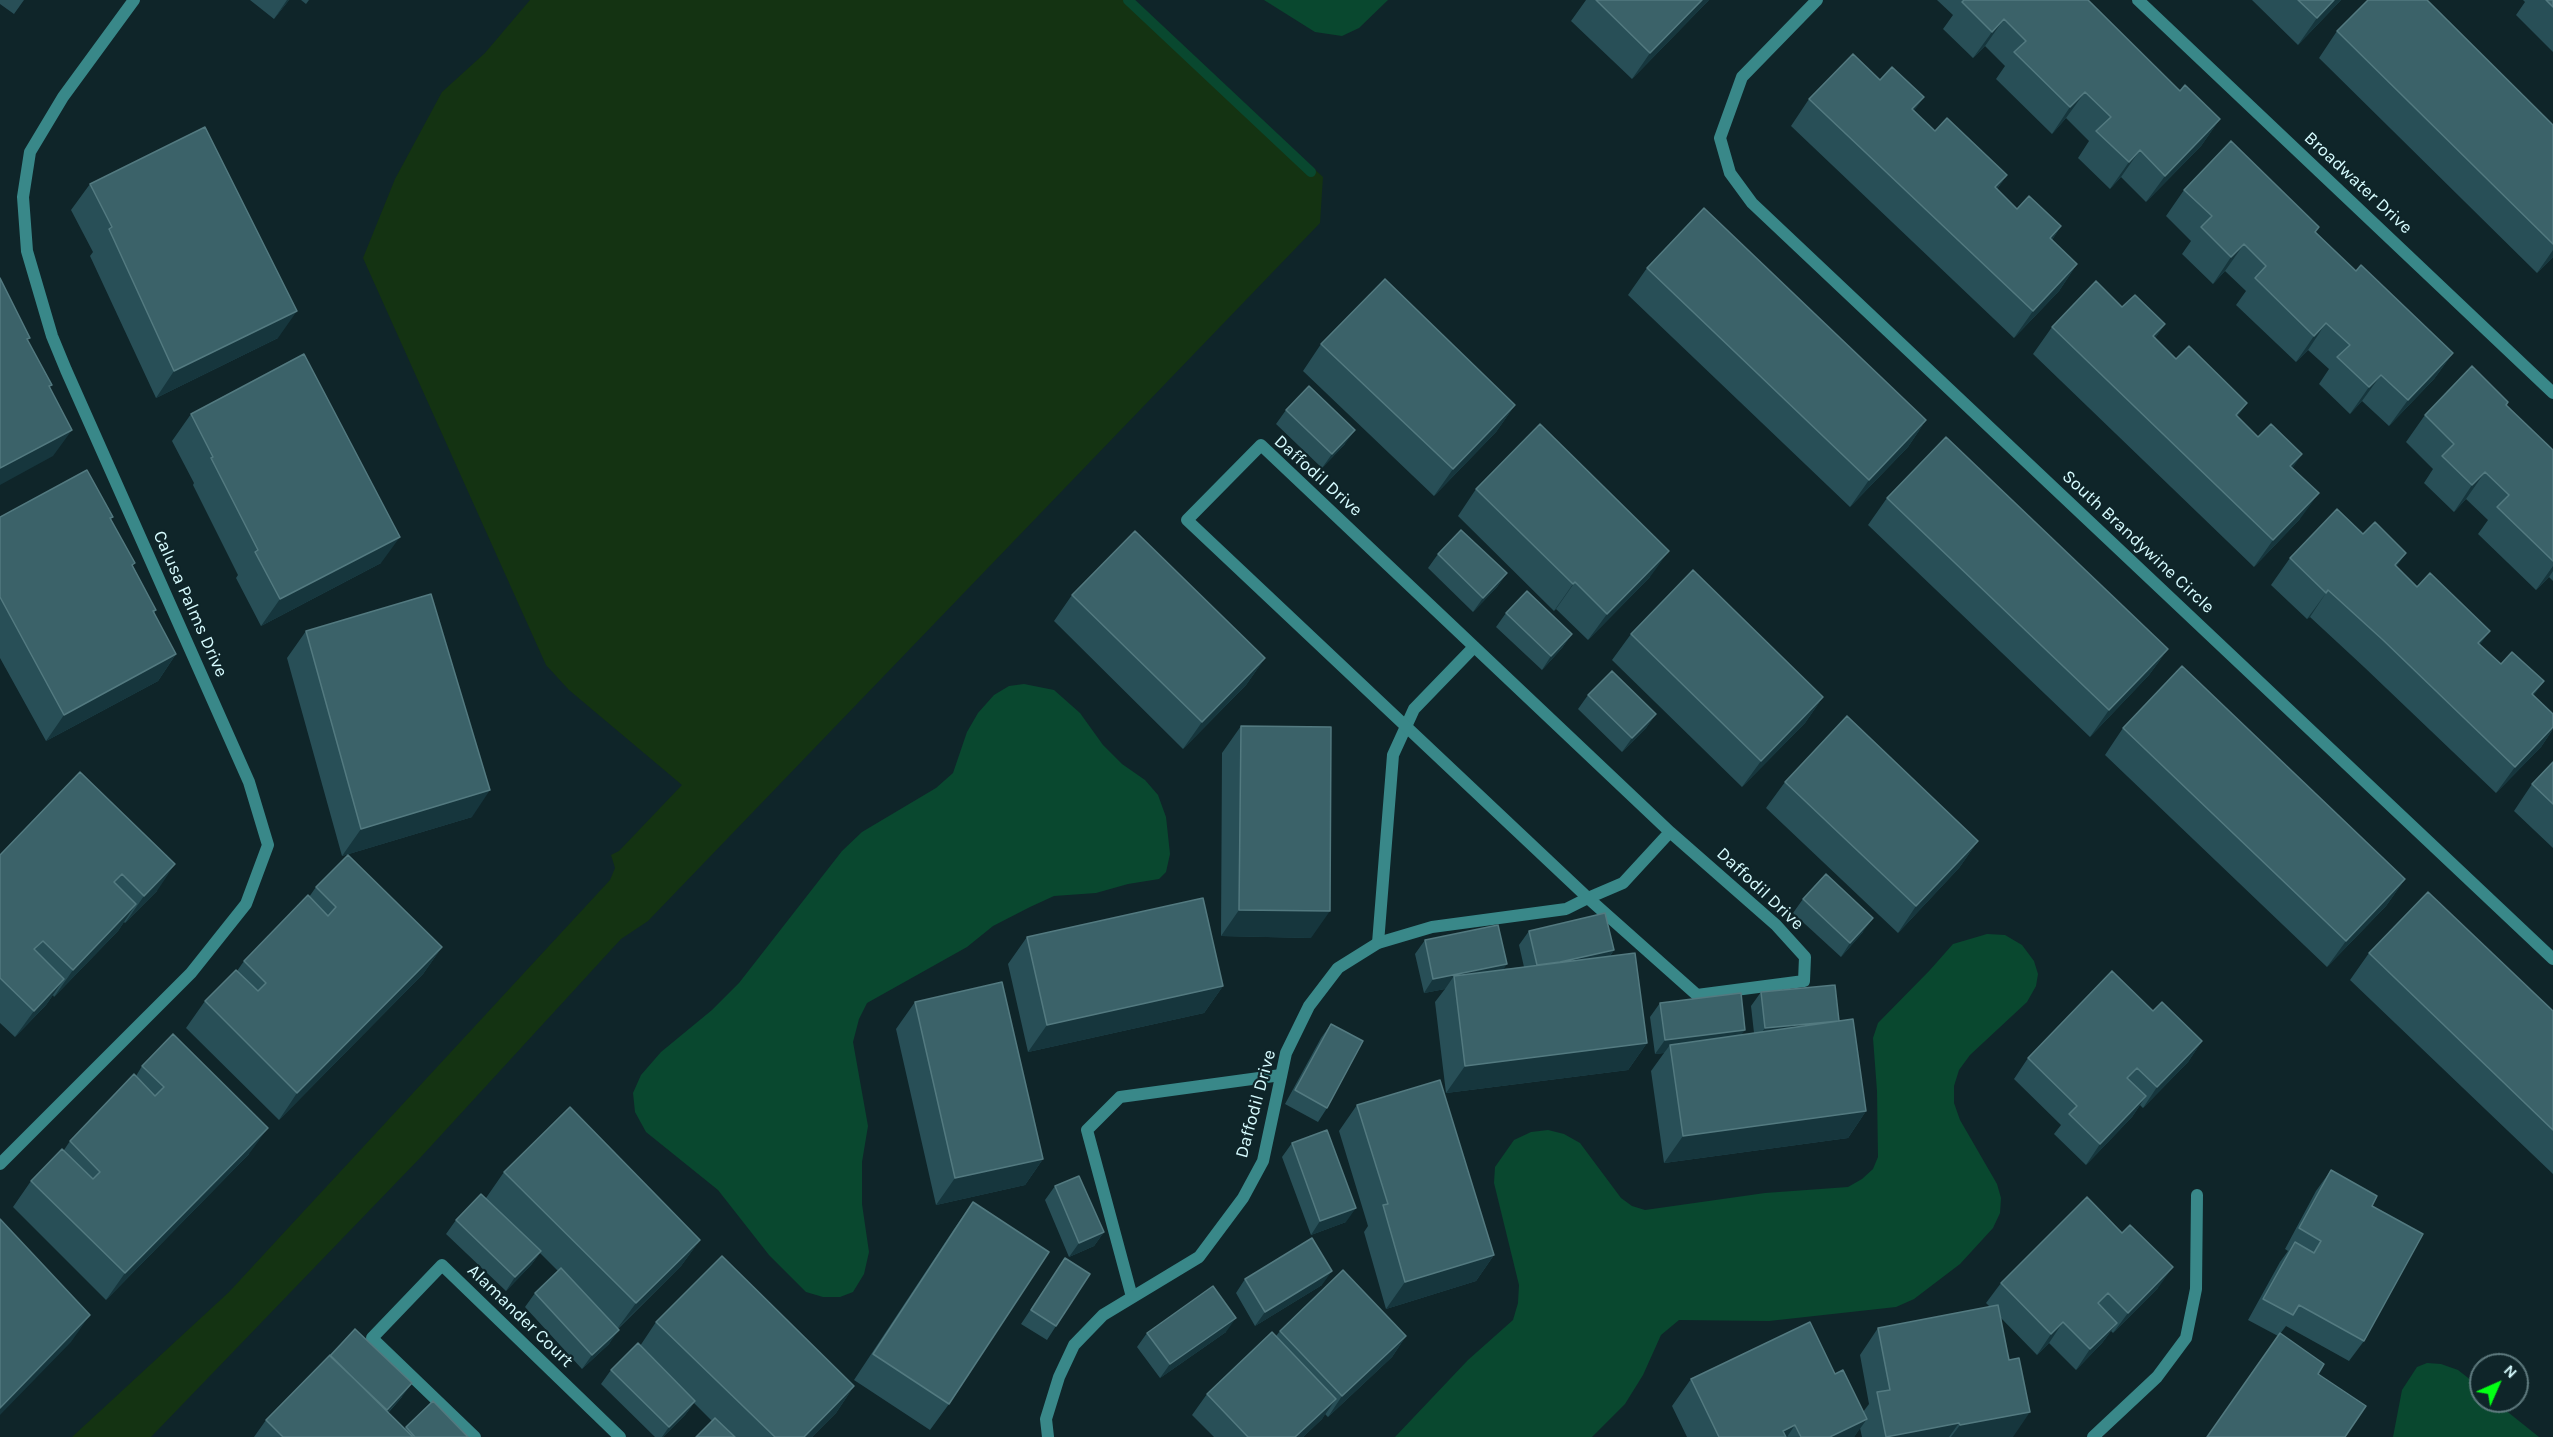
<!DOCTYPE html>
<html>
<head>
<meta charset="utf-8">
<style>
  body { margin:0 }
  #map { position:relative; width:2553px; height:1437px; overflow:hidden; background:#0f2529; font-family:Karla,sans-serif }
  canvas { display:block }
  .north { position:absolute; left:2469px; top:1353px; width:60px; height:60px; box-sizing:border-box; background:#0f2529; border:2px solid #5f7b7f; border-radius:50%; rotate:45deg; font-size:16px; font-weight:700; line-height:24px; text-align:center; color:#d7fcff }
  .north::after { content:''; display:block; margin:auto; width:21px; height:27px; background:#03ff15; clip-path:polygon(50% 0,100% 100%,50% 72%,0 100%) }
</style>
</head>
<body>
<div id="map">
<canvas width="2553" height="1437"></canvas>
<div class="north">N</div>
</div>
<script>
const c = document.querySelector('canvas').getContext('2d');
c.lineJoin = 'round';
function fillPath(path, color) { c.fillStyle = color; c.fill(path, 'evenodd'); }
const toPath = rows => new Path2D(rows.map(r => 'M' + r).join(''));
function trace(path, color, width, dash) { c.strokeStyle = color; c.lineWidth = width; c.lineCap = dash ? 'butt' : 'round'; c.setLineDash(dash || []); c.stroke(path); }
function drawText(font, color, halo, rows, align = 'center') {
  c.font = font + ' Karla,sans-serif'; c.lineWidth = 4.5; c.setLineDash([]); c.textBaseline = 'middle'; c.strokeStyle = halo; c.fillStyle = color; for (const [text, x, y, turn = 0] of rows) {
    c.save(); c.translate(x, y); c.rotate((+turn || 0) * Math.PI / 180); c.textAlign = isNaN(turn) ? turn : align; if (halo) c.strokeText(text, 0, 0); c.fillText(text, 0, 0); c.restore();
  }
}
fillPath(toPath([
  [530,0,1132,0,1323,177,1320,223,648,921,621,939,420,1158,151,1437,72,1437,229,1292,610,880,615,868,611,855,619,851,682,785,569,690,546,665,363,258,395,179,442,92,485,53]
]), '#143312');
fillPath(toPath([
  [1264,0,1388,0,1359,28,1342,36,1315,32],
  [1024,684,1054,690,1080,713,1103,745,1122,764,1145,780,1158,795,1166,817,1170,854,1166,872,1159,879,1128,884,1096,893,1054,896,1030,907,993,926,967,947,867,1003,859,1019,853,1042,868,1126,862,1162,862,1204,869,1252,864,1274,853,1292,840,1297,823,1297,806,1292,769,1255,718,1190,646,1132,635,1112,633,1093,641,1075,661,1052,712,1010,739,983,842,851,862,832,936,788,953,773,967,732,978,713,994,695,1009,686],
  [1987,934,2005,935,2022,945,2034,961,2038,974,2036,986,2027,1002,1970,1055,1959,1070,1954,1086,1954,1103,1960,1120,1997,1184,2001,1198,2000,1213,1993,1228,1960,1264,1914,1299,1896,1307,1769,1321,1679,1320,1661,1335,1643,1375,1625,1404,1592,1437,1395,1437,1468,1360,1513,1320,1518,1303,1519,1285,1494,1183,1495,1167,1514,1140,1531,1132,1548,1130,1564,1134,1580,1143,1621,1198,1632,1206,1645,1210,1765,1193,1848,1187,1862,1179,1873,1169,1878,1157,1877,1091,1873,1038,1878,1023,1930,970,1953,944],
  [2427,1363,2441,1364,2458,1370,2481,1388,2481,1401,2494,1401,2539,1437,2393,1437,2402,1390,2417,1367]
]), '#09482f');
trace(toPath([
  [1128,0,1311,172]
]), '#09482f', 10);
trace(toPath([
  [1378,943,1393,755,1414,709,1474,647],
  [1132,1297,1087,1130,1120,1097,1281,1075]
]), '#398889', 12);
trace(toPath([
  [1817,0,1742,77,1720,138,1730,173,1752,203,2553,959],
  [2138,0,2553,393],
  [0,1164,191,973,246,904,268,845,249,782,66,370,52,336,27,251,23,197,30,152,63,97,134,0],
  [475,1437,372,1338,442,1265,620,1437],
  [1048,1437,1046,1419,1059,1377,1074,1345,1103,1315,1199,1257,1243,1198,1263,1161,1286,1053,1309,1006,1338,968,1378,943,1432,927,1566,909,1588,898,1623,883,1670,832,1261,445,1187,520,1588,898,1697,995,1804,981,1805,957,1776,925,1670,832],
  [2093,1437,2157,1377,2186,1338,2196,1289,2197,1195]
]), '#398889', 12);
fillPath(toPath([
  [0,0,24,0,14,14,0,4],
  [250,0,289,0,274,19],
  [301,0,309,0,306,4],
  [1586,0,1709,0,1632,79,1571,21],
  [1937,0,2088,0,2180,91,2220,119,2201,146,2146,202,2121,177,2110,189,2078,158,2089,141,2066,118,2052,134,1996,79,2005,66,1985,46,1973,58,1943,29,1953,15],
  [2252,0,2341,0,2298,45],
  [2523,0,2553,0,2553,52,2516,15,2525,2],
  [2337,31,2553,125,2553,257,2537,273,2319,58],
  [1809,99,1914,111,1935,131,2007,175,1997,189,2017,209,2061,226,2052,240,2077,264,2059,291,2014,338,1791,126],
  [90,184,278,338,156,398,90,256,93,252,71,210],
  [2184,190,2316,232,2356,271,2453,353,2434,379,2389,426,2362,401,2350,414,2319,384,2329,369,2308,350,2296,362,2236,305,2246,291,2225,271,2213,284,2182,254,2191,241,2166,216],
  [1647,268,1926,420,1908,447,1850,507,1628,295],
  [2122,307,2165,324,2155,338,2258,437,2293,468,2300,519,2254,567,2033,354,2052,327],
  [1321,344,1515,405,1496,432,1434,496,1303,371],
  [2506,405,2553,450,2553,581,2549,577,2536,590,2478,534,2488,520,2466,499,2454,512,2424,483,2433,469,2406,442,2425,415],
  [1286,410,1345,444,1322,468,1276,424],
  [191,414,381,563,261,626,236,578,238,575,193,485,194,483,172,441],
  [1476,489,1650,577,1588,640,1556,609,1554,611,1458,516],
  [1887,498,2168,649,2149,675,2090,737,1868,525],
  [0,517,113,517,111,519,133,566,156,610,154,613,176,654,158,681,46,741,0,658],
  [1438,554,1507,573,1497,587,1473,612,1428,568],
  [2290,558,2397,567,2553,714,2553,729,2541,747,2496,793,2364,667,2310,617,2307,619,2271,585],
  [1072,595,1265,658,1246,685,1183,749,1054,621],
  [1506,613,1572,634,1562,648,1542,670,1496,627],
  [306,631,472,817,342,856,287,658],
  [1631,634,1823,697,1805,723,1742,787,1612,660],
  [1588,695,1656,714,1646,728,1622,752,1578,709],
  [1241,726,1311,938,1221,936,1222,753],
  [2123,728,2405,879,2386,906,2327,967,2105,755],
  [2553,762,2553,848,2514,811,2532,784],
  [80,772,157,891,125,923,124,922,118,931,54,997,53,995,46,1005,15,1037,0,1023,0,855],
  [1785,782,1978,841,1959,868,1898,933,1766,808],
  [316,887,442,947,423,974,279,1120,186,1028,205,1001,237,971,244,961,309,897],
  [1803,899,1863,932,1841,957,1793,913],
  [1529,931,1614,950,1610,956,1647,1043,1628,1070,1446,1093,1435,1002,1445,989,1424,993,1415,954,1425,940,1507,964,1503,969,1524,967,1519,945],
  [1027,937,1223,986,1204,1013,1028,1052,1008,964],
  [2369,953,2553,1011,2553,1174,2350,980],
  [1761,992,1839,1021,1866,1111,1848,1138,1664,1163,1651,1071,1664,1053,1655,1054,1650,1017,1660,1003,1742,1035,1754,1033,1751,1006],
  [915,1002,1043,1159,1025,1185,936,1205,896,1029],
  [2153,1011,2202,1041,2188,1062,2143,1108,2140,1105,2132,1117,2086,1165,2054,1134,2061,1125,2014,1079,2028,1058],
  [1331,1024,1327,1108,1318,1122,1285,1104,1321,1038],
  [142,1066,249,1154,106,1300,13,1207,31,1181,64,1150,70,1141,136,1076],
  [1357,1105,1494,1255,1476,1281,1386,1309,1364,1232,1368,1226,1339,1131],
  [1292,1143,1346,1222,1311,1235,1282,1157],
  [2331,1170,2372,1206,2364,1341,2349,1361,2286,1326,2280,1334,2318,1374,2278,1336,2248,1320,2280,1262,2288,1251,2285,1249,2316,1191],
  [504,1172,700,1240,681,1266,618,1329,609,1344,582,1369,525,1307,535,1293,558,1271,540,1253,531,1265,506,1291,446,1234,456,1220,486,1198],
  [1055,1186,1104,1232,1094,1246,1069,1257,1045,1200],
  [973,1202,949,1404,930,1430,854,1380,954,1229],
  [1065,1258,1056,1326,1047,1340,1021,1324],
  [1245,1279,1322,1285,1255,1326,1236,1293],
  [2001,1283,2158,1288,2113,1333,2111,1331,2102,1343,2076,1370,2049,1343,2037,1355,2001,1318,2013,1437,1862,1437,1860,1428,1854,1437,1687,1437,1672,1406,1691,1379,1835,1374,1863,1412,1869,1404,1860,1355,1878,1328,1990,1307,1986,1303],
  [656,1322,854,1386,836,1413,812,1437,696,1437,712,1421,694,1403,685,1415,663,1437,655,1437,601,1384,611,1370,640,1346],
  [355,1329,402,1397,388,1413,404,1429,406,1427,468,1437,254,1437,266,1420],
  [1280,1331,1406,1336,1392,1357,1328,1417,1325,1414,1322,1419,1303,1437,1214,1437,1192,1415,1207,1394,1276,1336],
  [1226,1332,1160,1378,1137,1347,1147,1333]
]), '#284f57');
fillPath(toPath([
  [287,0,289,0,274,19],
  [1702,0,1709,0,1632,79,1650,53],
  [2334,0,2341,0,2298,45,2317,18],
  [2004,19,1985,46,1973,58,1992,32],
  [2085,92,2066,118,2052,134,2070,107],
  [1924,97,1905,124,1912,109],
  [2220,119,2201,146,2146,202,2165,176],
  [2140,150,2121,177,2110,189,2129,162],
  [2007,175,1988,201,1995,187],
  [2061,226,2043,253,2050,238],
  [2244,244,2225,271,2213,284,2231,257],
  [2553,250,2553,257,2537,273],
  [2077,264,2059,291,2014,338,2033,311],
  [297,311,278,338,156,398,174,371],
  [2326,323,2308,350,2296,362,2314,336],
  [2165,324,2146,351,2153,336],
  [2453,353,2434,379,2389,426,2408,400],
  [2381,375,2362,401,2350,414,2369,387],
  [2247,403,2229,429,2236,415],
  [1515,405,1496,432,1434,496,1453,469],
  [1926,420,1908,447,1850,507,1869,480],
  [72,430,53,456,0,485,0,468],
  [1355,430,1345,444,1322,468,1332,454],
  [2302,454,2284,481,2290,466],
  [2485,472,2466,499,2454,512,2472,485],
  [2319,493,2300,519,2254,567,2273,540],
  [400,537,381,563,261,626,280,599],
  [1669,551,1650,577,1588,640,1607,614],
  [2406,553,2388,579,2395,565],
  [2553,566,2553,571,2549,577,2536,590],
  [1507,573,1497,587,1473,612,1483,598],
  [1575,582,1556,609,1554,611,1573,584],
  [2328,590,2310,617,2307,619,2326,593],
  [2490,631,2471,657,2478,643],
  [1572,634,1562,648,1542,670,1551,656],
  [2168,649,2149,675,2090,737,2109,710],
  [176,654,158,681,46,741,64,715],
  [1265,658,1246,685,1183,749,1202,722],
  [2544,681,2525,708,2532,694],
  [1823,697,1805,723,1742,787,1761,761],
  [1656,714,1646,728,1622,752,1632,738],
  [2553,727,2553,729,2541,747,2496,793,2515,767],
  [490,790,472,817,342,856,361,829],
  [1978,841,1959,868,1898,933,1916,906],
  [175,864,157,891,125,923,144,896],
  [2405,879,2386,906,2327,967,2346,941],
  [136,904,118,931,54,997,73,970],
  [1239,910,1330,911,1311,938,1221,936],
  [1873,918,1863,932,1841,957,1850,943],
  [442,947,423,974,279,1120,297,1093],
  [1614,950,1604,964,1537,968],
  [1507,964,1497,978,1454,976,1445,989,1424,993,1433,979],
  [64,979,46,1005,15,1037,34,1011],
  [1223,986,1204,1013,1028,1052,1047,1025],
  [1839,1021,1755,1042,1765,1028],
  [1745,1030,1735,1044,1670,1045,1664,1053,1655,1054,1665,1040],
  [2202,1041,2188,1062,2143,1108,2157,1087],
  [1647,1043,1628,1070,1446,1093,1465,1066],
  [2146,1096,2132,1117,2086,1165,2100,1144],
  [1866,1111,1848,1138,1664,1163,1683,1136],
  [268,1128,249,1154,106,1300,125,1273],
  [1043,1159,1025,1185,936,1205,955,1178],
  [1356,1208,1346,1222,1311,1235,1320,1221],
  [1104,1232,1094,1246,1069,1257,1079,1243],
  [700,1240,681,1266,617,1329,636,1303],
  [541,1251,531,1265,506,1291,515,1277],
  [1494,1255,1476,1281,1386,1309,1405,1282],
  [2173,1267,2158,1288,2113,1333,2128,1313],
  [1332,1271,1322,1285,1255,1326,1265,1312],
  [90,1315,71,1342,0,1415,0,1408],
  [1236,1318,1226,1332,1160,1378,1170,1364],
  [2063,1322,2049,1343,2037,1355,2051,1334],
  [2117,1323,2102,1343,2076,1370,2090,1349],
  [619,1330,609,1344,582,1369,592,1355],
  [1406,1336,1392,1357,1328,1417,1342,1396],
  [412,1383,402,1397,377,1424,387,1410],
  [854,1386,836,1413,812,1437,804,1437],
  [1336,1399,1322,1419,1303,1437,1295,1437],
  [695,1401,685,1415,663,1437,662,1437,669,1427],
  [2030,1412,2013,1437,1951,1437,1960,1425],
  [1867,1419,1854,1437,1830,1437],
  [1959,1423,1949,1437,1886,1437],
  [1795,1425,1787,1437,1779,1437,1783,1431]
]), '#16363d');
const building = toPath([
  [1596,0,1702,0,1650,53,1596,0],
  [1964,0,2088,0,2180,91,2185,85,2220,119,2165,176,2140,150,2129,162,2096,131,2111,117,2085,92,2070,107,2014,52,2026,41,2004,19,1992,32,1962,2,1964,0],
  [2298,0,2334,0,2317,18,2298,0],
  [2368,0,2427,0,2553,125,2553,244,2337,31,2368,0],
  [2546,0,2553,0,2553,7,2546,0],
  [1853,54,1880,80,1892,67,1924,97,1912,109,1935,131,1947,118,2007,175,1995,187,2017,209,2029,196,2061,226,2050,238,2077,264,2033,311,1809,99,1853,54],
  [205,127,297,311,174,371,109,229,112,227,90,184,205,127],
  [2231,141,2319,227,2315,232,2356,271,2361,265,2453,353,2408,400,2381,375,2369,387,2337,357,2350,345,2326,323,2314,336,2255,278,2266,266,2244,244,2231,257,2201,227,2212,216,2184,190,2231,141],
  [1704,208,1926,420,1869,480,1647,268,1704,208],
  [0,278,30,338,27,339,52,385,49,386,72,430,0,468,0,278],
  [1385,279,1515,405,1453,469,1321,344,1385,279],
  [2096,281,2122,307,2135,295,2165,324,2153,336,2176,359,2189,346,2247,403,2236,415,2258,437,2271,424,2302,454,2290,466,2319,493,2273,540,2052,327,2096,281],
  [304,354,400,537,280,599,255,552,258,550,211,458,213,457,191,414,304,354],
  [2472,366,2508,402,2506,405,2553,450,2553,561,2497,507,2509,495,2485,472,2472,485,2442,456,2454,444,2425,415,2472,366],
  [1309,386,1355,430,1332,454,1286,410,1309,386],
  [1540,424,1669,551,1607,614,1575,582,1573,584,1476,489,1540,424],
  [1946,437,2168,649,2109,710,1887,498,1946,437],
  [87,470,113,517,110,518,135,563,132,565,156,610,153,611,176,654,64,715,0,597,0,517,87,470],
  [2337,509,2363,534,2375,522,2406,553,2395,565,2417,587,2430,573,2490,631,2478,643,2501,664,2512,652,2544,681,2532,694,2553,714,2553,727,2515,767,2383,640,2328,590,2326,593,2290,558,2337,509],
  [1461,530,1507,573,1483,598,1438,554,1461,530],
  [1135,531,1265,658,1202,722,1072,595,1135,531],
  [1693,570,1823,697,1761,761,1631,634,1693,570],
  [1527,591,1572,634,1551,656,1506,613,1527,591],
  [431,594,490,790,361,829,306,631,431,594],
  [2182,666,2405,879,2346,941,2123,728,2182,666],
  [1612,671,1656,714,1632,738,1588,695,1612,671],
  [1847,716,1978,841,1916,906,1785,782,1847,716],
  [1241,726,1331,727,1330,911,1239,910,1241,726],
  [2553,762,2553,804,2532,784,2553,762],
  [80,772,175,864,144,896,122,874,114,882,136,904,73,970,43,941,34,949,64,979,34,1011,0,978,0,855,80,772],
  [348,855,442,947,297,1093,205,1001,236,970,258,991,266,983,244,961,308,895,328,916,336,907,316,887,348,855],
  [1826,874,1873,918,1850,943,1803,899,1826,874],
  [2428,892,2553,1011,2553,1130,2369,953,2428,892],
  [1203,898,1223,986,1047,1025,1027,937,1203,898],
  [1605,913,1614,950,1560,962,1537,965,1529,931,1605,913],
  [1498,925,1507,964,1433,979,1425,940,1498,925],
  [1635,953,1647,1043,1465,1066,1454,976,1635,953],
  [2112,971,2153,1011,2162,1002,2202,1041,2157,1087,2137,1068,2127,1078,2146,1096,2100,1144,2069,1114,2077,1106,2028,1058,2112,971],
  [1002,982,1043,1159,955,1178,915,1002,1002,982],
  [1835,985,1839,1021,1765,1028,1761,992,1835,985],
  [1741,993,1745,1030,1665,1040,1660,1003,1741,993],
  [1853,1019,1866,1111,1683,1136,1670,1045,1853,1019],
  [1331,1024,1363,1041,1327,1108,1295,1090,1331,1024],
  [173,1034,268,1128,125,1273,31,1181,62,1149,93,1179,100,1172,70,1141,134,1074,155,1096,164,1087,142,1066,173,1034],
  [1440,1080,1494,1255,1405,1282,1383,1205,1388,1204,1357,1105,1440,1080],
  [570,1107,700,1240,636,1303,504,1172,570,1107],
  [1327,1130,1356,1208,1320,1221,1292,1143,1327,1130],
  [2331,1170,2377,1196,2372,1206,2423,1234,2364,1341,2299,1305,2293,1315,2263,1299,2295,1242,2314,1253,2321,1241,2299,1228,2331,1170],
  [1079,1176,1104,1232,1079,1243,1055,1186,1079,1176],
  [481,1194,541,1251,515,1277,456,1220,481,1194],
  [2087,1197,2122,1233,2130,1225,2173,1267,2128,1313,2108,1293,2098,1303,2117,1323,2090,1349,2063,1322,2051,1334,2001,1283,2087,1197],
  [973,1202,1049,1252,949,1404,873,1354,973,1202],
  [0,1219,90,1315,0,1408,0,1219],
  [1312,1238,1332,1271,1265,1312,1245,1279,1312,1238],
  [722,1256,854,1386,804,1437,775,1437,656,1322,722,1256],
  [1065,1258,1090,1274,1056,1326,1031,1310,1065,1258],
  [561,1268,619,1330,592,1355,535,1293,561,1268],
  [1343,1270,1406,1336,1342,1396,1280,1331,1343,1270],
  [1213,1286,1236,1318,1170,1364,1147,1333,1213,1286],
  [1998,1305,2009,1360,2019,1358,2030,1412,1960,1425,1959,1423,1886,1437,1877,1392,1890,1390,1878,1328,1998,1305],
  [1810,1322,1835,1374,1843,1370,1867,1419,1830,1437,1801,1437,1795,1425,1783,1431,1786,1437,1719,1437,1691,1379,1810,1322],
  [355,1329,412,1383,387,1410,330,1356,355,1329],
  [1272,1332,1336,1399,1295,1437,1248,1437,1207,1394,1272,1332],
  [2280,1333,2324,1364,2318,1374,2366,1406,2345,1437,2207,1437,2280,1333],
  [638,1343,695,1401,669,1427,611,1370,638,1343],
  [330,1355,413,1437,283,1437,266,1420,330,1355],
  [433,1401,468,1437,415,1437,406,1427,433,1401],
  [715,1418,735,1437,696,1437,715,1418]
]);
fillPath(building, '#3b6269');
trace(building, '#537a80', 1.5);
drawText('18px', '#d7fcff', '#0f2529', [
  ["Broadwater Drive",2358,183,43],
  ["Daffodil Drive",1318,476,42],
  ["South Brandywine Circle",2138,542,43],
  ["Calusa Palms Drive",190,604,66],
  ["Daffodil Drive",1760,889,43],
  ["Daffodil Drive",1256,1104,-75],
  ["Alamander Court",520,1316,44]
]);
</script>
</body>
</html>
